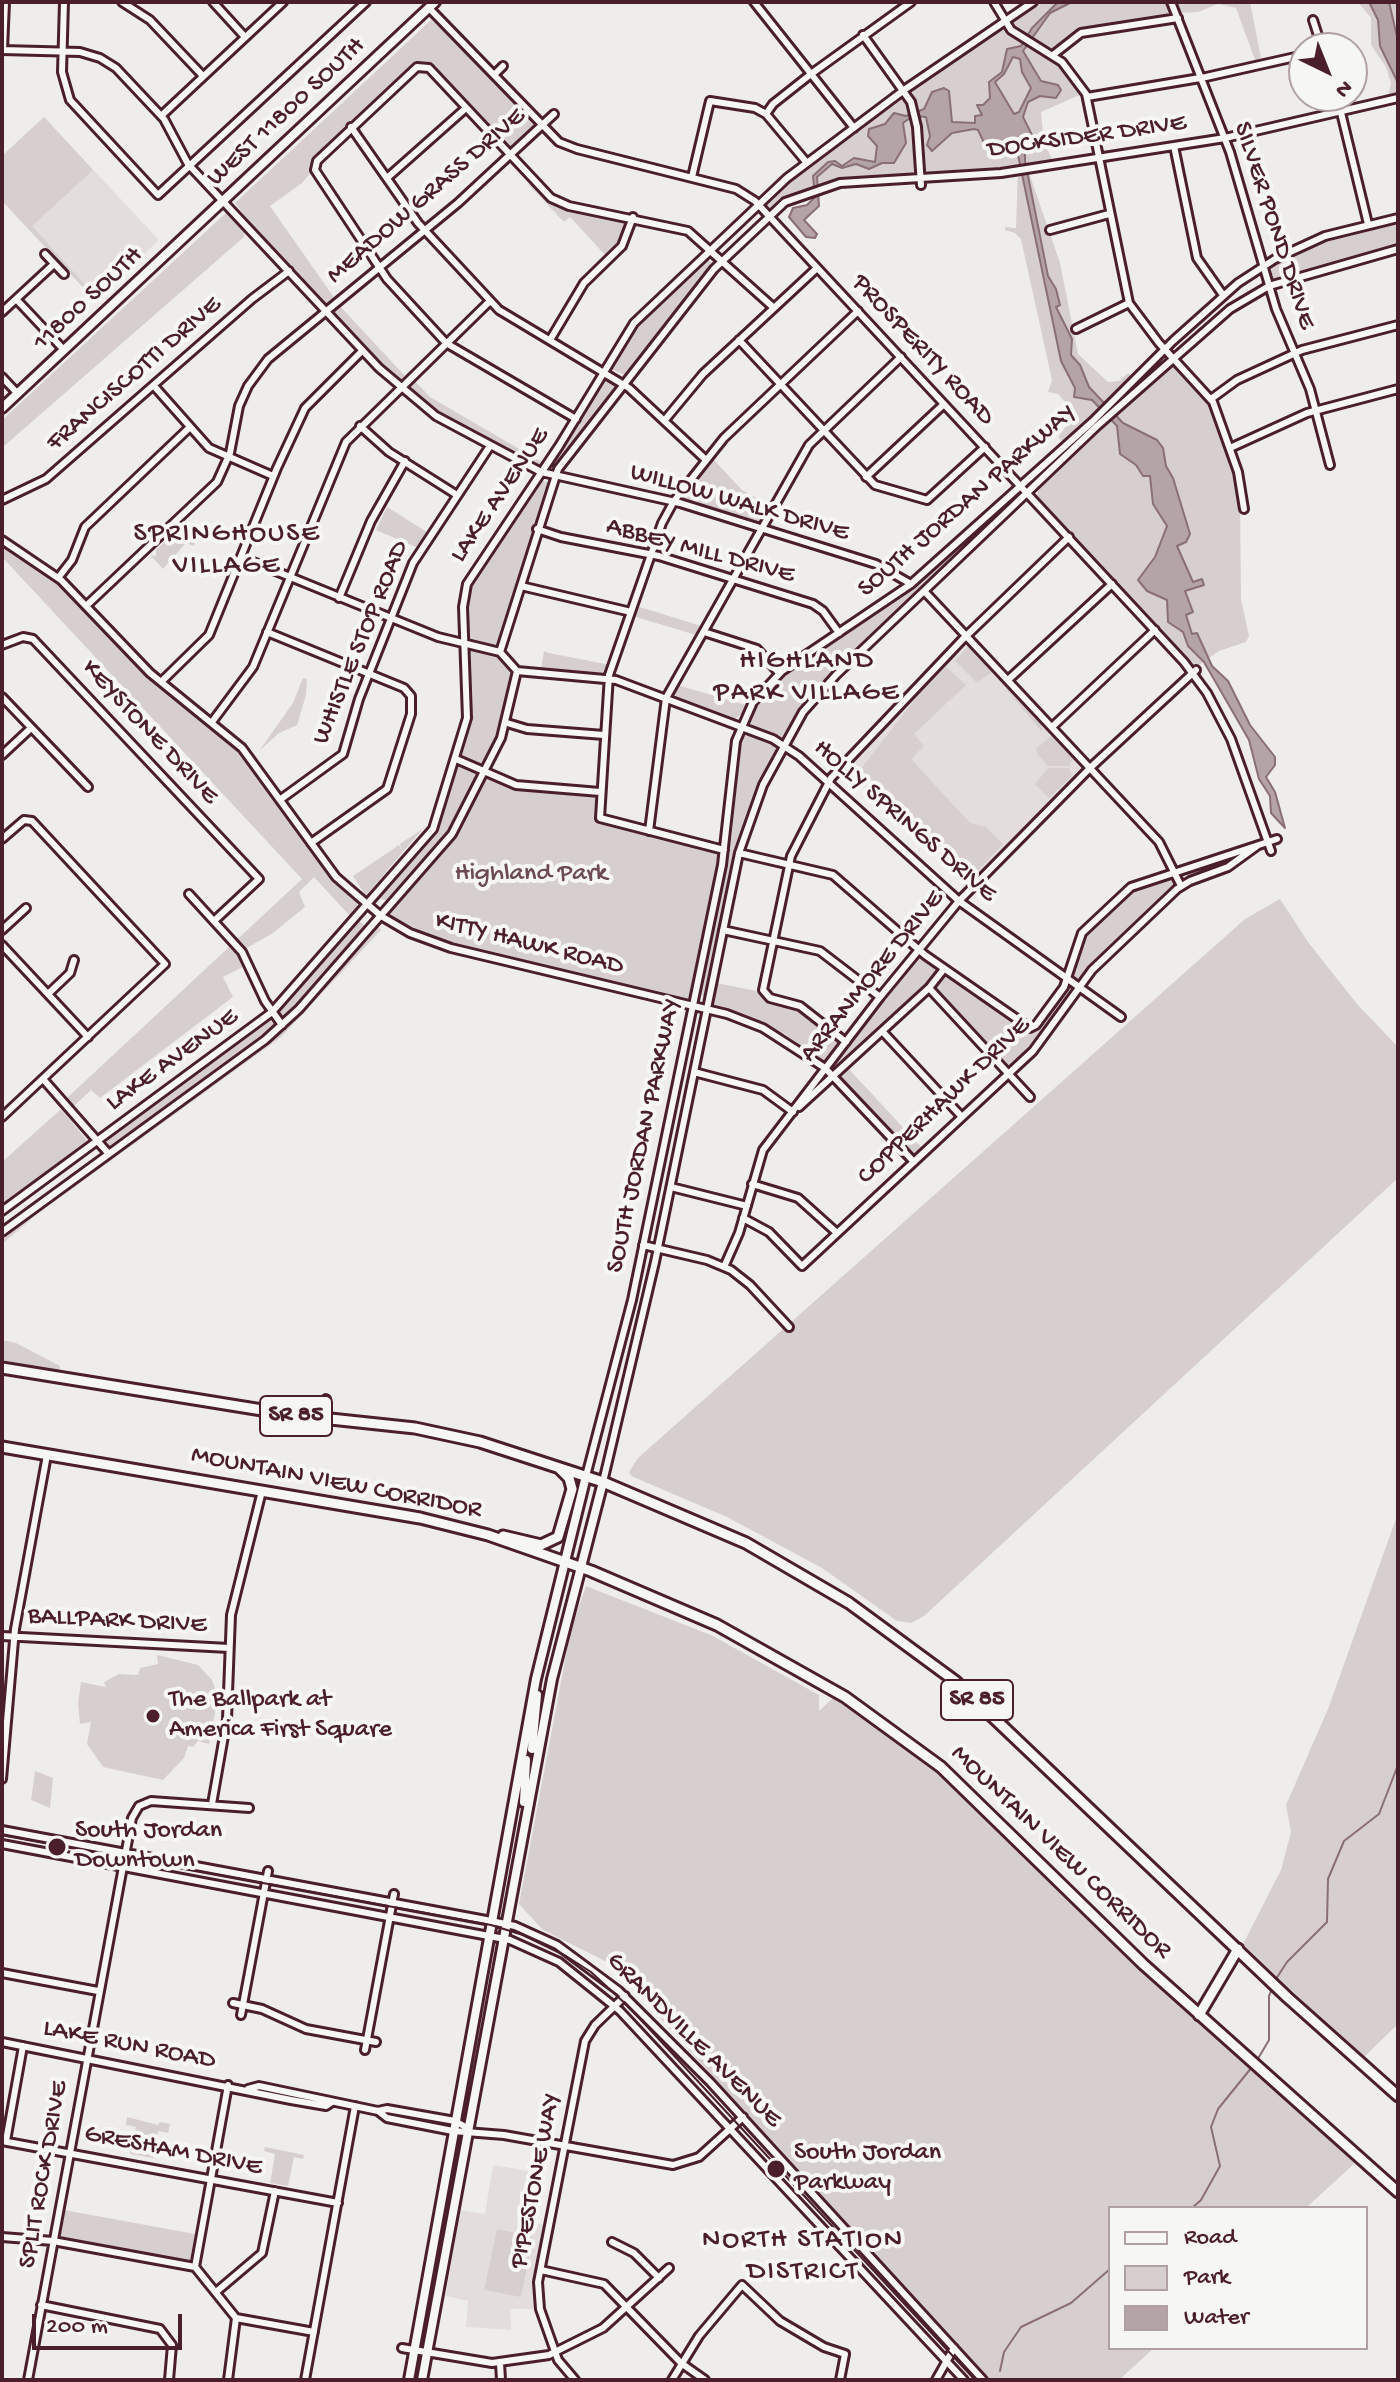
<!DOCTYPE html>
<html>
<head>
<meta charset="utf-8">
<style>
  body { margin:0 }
  #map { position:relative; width:1400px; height:2382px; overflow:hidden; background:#efedea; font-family:"Gochi Hand",sans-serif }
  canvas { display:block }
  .frame { position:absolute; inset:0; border:4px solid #4a1f2b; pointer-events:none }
  .legend { position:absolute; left:1108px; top:2206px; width:260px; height:144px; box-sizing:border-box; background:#f6f6f2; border:2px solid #b1a0a2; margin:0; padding:10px 14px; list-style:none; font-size:24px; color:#4a1f2b }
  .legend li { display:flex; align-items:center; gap:16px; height:40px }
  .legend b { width:40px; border:2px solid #b1a0a2 }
  .north { position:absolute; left:1288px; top:32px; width:80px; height:80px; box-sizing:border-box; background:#f6f6f2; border:2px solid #b1a0a2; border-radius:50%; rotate:137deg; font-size:22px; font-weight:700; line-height:32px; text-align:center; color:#4a1f2b }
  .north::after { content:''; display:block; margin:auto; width:28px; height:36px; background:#4a1f2b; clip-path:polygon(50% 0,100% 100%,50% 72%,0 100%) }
  .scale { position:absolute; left:32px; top:2314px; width:150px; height:36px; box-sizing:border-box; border:4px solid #4a1f2b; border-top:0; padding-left:10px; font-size:24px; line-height:28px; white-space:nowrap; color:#4a1f2b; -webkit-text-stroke:6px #f6f6f2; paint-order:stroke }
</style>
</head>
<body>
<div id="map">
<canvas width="1400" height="2382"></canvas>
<div class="frame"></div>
<ul class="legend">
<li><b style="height:10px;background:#f6f6f2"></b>Road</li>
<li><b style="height:22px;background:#d7cfce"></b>Park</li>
<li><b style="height:22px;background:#b4a4a5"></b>Water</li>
</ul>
<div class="north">N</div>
<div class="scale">200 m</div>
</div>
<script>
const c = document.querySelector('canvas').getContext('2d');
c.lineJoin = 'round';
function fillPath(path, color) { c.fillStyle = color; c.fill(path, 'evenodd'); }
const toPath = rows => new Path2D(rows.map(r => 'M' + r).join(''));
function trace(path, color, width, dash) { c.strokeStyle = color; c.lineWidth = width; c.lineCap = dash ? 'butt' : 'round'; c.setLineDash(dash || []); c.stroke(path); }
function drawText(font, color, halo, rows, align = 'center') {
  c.font = font + ' "Gochi Hand",sans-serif'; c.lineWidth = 8; c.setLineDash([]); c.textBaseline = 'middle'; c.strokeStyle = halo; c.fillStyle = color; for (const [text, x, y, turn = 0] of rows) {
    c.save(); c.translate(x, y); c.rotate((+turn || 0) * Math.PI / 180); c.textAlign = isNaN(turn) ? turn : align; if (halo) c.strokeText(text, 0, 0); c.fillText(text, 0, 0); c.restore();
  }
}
fillPath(toPath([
  [44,117,159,240,95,300,2,201,2,156],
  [967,645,1084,768,971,885,844,769,882,726],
  [493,2165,528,2171,519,2220,545,2225,534,2287,536,2309,510,2309,511,2330,466,2327,468,2301,446,2296,459,2210,485,2214]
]), '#e3dedc');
fillPath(toPath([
  [1038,2,1168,2,1172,11,1167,17,1080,31,1052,50,1020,32,1012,23],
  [1174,2,1250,2,1261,58,1255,60,1236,8,1218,4,1198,12,1178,13],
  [1358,2,1398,2,1398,95,1388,96,1391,83,1386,67,1371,45,1371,18],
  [431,20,466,50,534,126,513,147,507,148,431,66,422,62,414,66,314,159,312,171,302,183,270,206,335,299,325,304,261,237,235,203],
  [1003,27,1059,63,1082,94,1041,112,1044,143,1053,161,1027,167,1060,263,1078,354,1108,382,1119,381,1128,373,1132,376,1116,395,1124,404,1168,367,1176,367,1212,405,1230,456,1240,493,1241,599,1249,636,1246,642,1219,651,1196,667,1188,664,1037,496,1038,490,1098,428,1089,419,1062,441,1058,437,1076,414,1058,394,1048,392,1052,380,1021,239,1015,233,1005,230,1005,227,1016,228,1018,168,929,173,922,168,912,88],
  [900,96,909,104,915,128,915,173,830,183,793,195,771,210,764,204,779,187],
  [44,117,93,170,32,226,97,298,95,300,2,201,2,156],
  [531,183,554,204,627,220,619,245,607,257,570,217,564,222,528,184],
  [227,212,245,230,244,237,3,447,2,454,2,420],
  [1398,221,1398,247,1278,280,1271,278,1271,269,1276,264,1321,241],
  [706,257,714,266,627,376,613,370,611,364,638,321],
  [338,304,405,376,399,382,333,314],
  [603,378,617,388,557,468,549,465],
  [414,380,430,397,545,464,539,468,529,463,438,411,409,391],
  [712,458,742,490,772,506,763,524,682,499],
  [539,480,550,483,501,646,469,642,466,609,468,587],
  [1014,493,1019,498,812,694,784,738,752,726,750,721,754,711,779,679,903,597],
  [387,507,427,532,416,547,376,530],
  [183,525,201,531,194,546,186,543,163,569,150,555,156,556,156,550],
  [2,545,58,581,147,676,235,745,333,879,357,903,357,912,351,917,314,877,299,892,305,907,273,933,238,953,245,966,223,977,233,997,100,1098,91,1090,74,1106,67,1098,302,879,2,557],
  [639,607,653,611,701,626,696,635,636,617],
  [968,646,1042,726,1042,732,992,672,977,683,955,661],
  [471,648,498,654,514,672,501,733,483,769,459,757,470,716,467,652],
  [544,651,549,653,610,665,604,674,541,669],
  [946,667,966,685,914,734,924,746,911,759,970,823,986,827,1003,844,968,881,913,817,860,770,919,694],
  [303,678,307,679,306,695,297,725,279,733,259,751,293,703],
  [677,685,746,705,744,712,734,720,676,698,673,692],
  [749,732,773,742,776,749,743,827,705,998,701,995,732,834,741,739],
  [1051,736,1073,758,1069,766,1048,766,1037,754,1036,749],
  [457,764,480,773,450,834,390,902,377,897,436,828],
  [1048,768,1069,768,1072,776,1049,798,1035,784],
  [488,777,519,789,592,793,597,799,596,821,719,853,691,998,684,999,445,942,390,916,392,908,452,841],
  [424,828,400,855,366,896,353,876,399,845,402,851,400,844],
  [1172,878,1177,886,1082,981,1073,976,1084,935,1131,889,1153,879],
  [1280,899,1308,942,1357,1004,1398,1047,1398,1178,924,1616,911,1623,897,1621,822,1568,727,1517,631,1476,629,1472,638,1458,1245,919],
  [358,920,367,928,282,1020,277,1012],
  [377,926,381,930,281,1037,36,1215,2,1244,2,1239,25,1219,273,1039,302,1013],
  [920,955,939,970,930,985,834,1072,829,1067,915,956],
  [944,973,1029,1030,1068,984,1075,989,1034,1046,1009,1068,932,988],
  [716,983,762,992,768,999,795,1006,838,1038,841,1045,826,1063,785,1034,715,1007,712,1000],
  [269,1019,276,1026,264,1037,109,1146,106,1138],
  [847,1067,924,1150,916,1157,838,1076],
  [61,1109,89,1143,2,1207,2,1162],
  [2,1340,16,1343,60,1366,59,1372,2,1360],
  [1398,1513,1398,2024,1363,2058,1243,1944,1281,1870,1291,1832,1286,1805,1328,1709],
  [586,1586,713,1636,819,1695,819,1711,834,1697,911,1750,999,1827,1154,1984,1355,2163,1306,2208,1110,2208,1110,2348,1154,2348,1119,2380,988,2380,611,1964,543,1930,519,1904,571,1629],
  [157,1655,198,1665,212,1680,218,1697,209,1744,198,1741,193,1747,188,1746,184,1758,163,1780,103,1767,87,1744,91,1722,80,1724,78,1703,81,1682,106,1687,104,1682,119,1674,138,1675,140,1668,158,1664],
  [35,1771,53,1778,50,1808,31,1800],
  [127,2117,158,2125,160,2122,170,2124,168,2133,158,2131,153,2158,130,2154,136,2127,126,2125],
  [265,2147,304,2155,303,2159,294,2157,288,2186,270,2183,275,2154,264,2151],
  [64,2210,195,2234,190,2261,59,2236],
  [497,2229,533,2237,521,2297,484,2290]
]), '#d7cfce');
const water = toPath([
  [1058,2,1072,2,1050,13,1023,51,1041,81,1058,85,1061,90,1056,98,1040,96,1028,102,1023,117,1033,137,1025,148,1025,161,1048,276,1056,289,1060,305,1056,307,1072,339,1071,355,1080,365,1089,387,1123,423,1157,440,1163,448,1166,466,1173,478,1190,534,1186,542,1177,546,1193,582,1202,579,1204,585,1185,591,1193,612,1186,615,1192,634,1197,633,1212,666,1228,681,1250,725,1275,757,1275,765,1266,777,1275,792,1285,828,1271,813,1270,796,1259,779,1249,740,1204,662,1188,646,1183,632,1168,622,1167,600,1147,591,1138,580,1155,557,1167,526,1153,504,1150,476,1143,476,1136,465,1120,454,1117,426,1092,400,1074,397,1075,388,1061,361,1018,155,1011,148,986,147,978,130,974,129,952,133,932,151,927,145,930,136,926,117,913,116,903,123,906,143,894,163,882,163,869,169,856,164,842,168,832,164,817,177,819,206,804,220,817,234,815,238,806,237,789,217,793,208,807,205,815,197,813,176,828,162,835,161,842,166,854,158,875,162,877,146,868,136,869,129,885,124,894,113,906,116,924,109,932,92,944,88,949,91,952,122,975,123,975,116,982,115,977,105,983,105,990,98,989,82,1002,72,1007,49,1021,46,1032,28,1058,2],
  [1013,57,1020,59,1022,72,1031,88,1019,112,1014,114,995,82,1004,74,1013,57],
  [1369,2,1389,2,1398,41,1398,83,1380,46,1378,20,1369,2]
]);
fillPath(water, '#b4a4a5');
trace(water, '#8a6f74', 2);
trace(toPath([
  [1276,1979,1287,1962,1327,1922,1328,1879,1344,1841,1379,1814,1398,1765],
  [1256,2062,1269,2040,1269,1996,1272,1989],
  [1192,2208,1201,2200,1220,2166,1211,2127,1218,2109,1252,2067],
  [1000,2371,1004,2352,1021,2327,1071,2303,1110,2269]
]), '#8a6f74', 2);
const minor = toPath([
  [64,2,62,72,70,100,158,195,366,2],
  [122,2,150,20,203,76],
  [213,2,245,37],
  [754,2,854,128],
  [994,2,1011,30,1062,62,1086,94,1129,303,1159,343,1213,402,1238,472,1244,509],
  [1171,2,1230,152,1276,309,1310,389,1330,465],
  [429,8,559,142,577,149,736,189,755,201,1184,662,1207,693,1231,739,1271,851],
  [1313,20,1322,48],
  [863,35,911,102,917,127,921,185],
  [2,50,80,52,100,58,116,68,164,119,188,164,379,368,436,416,541,472,680,503,876,564,911,584],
  [3,50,5,2],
  [1053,55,1081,33,1178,18],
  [494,75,503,66],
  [1337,96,1368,224],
  [1087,97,1206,77,1304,55],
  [766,114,773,104,811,74,911,2],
  [161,116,283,2],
  [351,127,418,223,499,310,629,388,706,460],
  [1174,146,1197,258,1223,295],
  [692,177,710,101,755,108,766,114,807,163],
  [387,178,466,108],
  [1050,230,1109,214],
  [45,254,64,274],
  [16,299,64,350],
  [2,312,54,264],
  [1076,329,1129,303],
  [550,340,584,283,622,246,633,217],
  [739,340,875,485,927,500,985,447],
  [2,377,18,394],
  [154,386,209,448,273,476],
  [1211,399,1237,380,1302,350,1398,325],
  [576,419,446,343,387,279,315,170,317,161,417,67,429,68,551,198,569,206,688,231,774,308],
  [664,421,703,374,817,268],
  [360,426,389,452,457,495],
  [1230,448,1307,413,1398,389],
  [866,477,944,404],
  [2,500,46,479,252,299,289,271],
  [537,529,561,537,659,556,813,604,823,611,839,633],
  [2,540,61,580,150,673,242,748,336,877,381,916,410,933,451,948,727,1014,763,1028,825,1068,914,1162],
  [241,557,438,637,500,652,517,671,616,680,773,739,799,756,959,901,1121,1017],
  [58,578,72,560,85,527,189,428],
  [521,586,631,612],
  [925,592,1159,842,1181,886],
  [339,598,371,521,405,461],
  [86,606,217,482,230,453,239,406,248,386,268,359,458,203,554,114],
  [267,632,404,688,411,696,411,714,387,789,311,843],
  [704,632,757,649,779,673],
  [2,645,23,637,33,639,259,879,214,921],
  [500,652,558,469,714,269,785,202,840,183,1001,173,1225,138,1398,98],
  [1008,680,1112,584],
  [161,682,209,635,277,468,305,408,362,351],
  [2,697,88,787],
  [212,722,253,667,346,442,490,301],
  [507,723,527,729,604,735],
  [1052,727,1155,630],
  [2,755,31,728],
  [456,759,516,785,600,792],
  [281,799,343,754,359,699,413,563,490,446],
  [649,831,666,698,809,445,901,357],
  [2,839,24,820,32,821,165,964,2,1117],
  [724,850,600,818,609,675,662,523,674,501,724,438,858,311],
  [739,853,833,875,925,955,1030,1028,1036,1025,1064,987,1082,933,1131,887,1277,839],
  [189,894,242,952,265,1001,282,1025],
  [2,930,26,908],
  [723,930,820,951,880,997],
  [2,945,88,1037],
  [929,988,1030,1097],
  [48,994,70,973,74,960],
  [882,1031,962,1117],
  [846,1042,800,1006,770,998,763,990,791,856,831,778,962,640,1069,537],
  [694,1072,763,1090,793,1112],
  [43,1079,108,1153],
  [799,1107,929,988,944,969],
  [752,1184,798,1198,837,1233],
  [671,1187,747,1206],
  [2,1211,272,1012,433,829,467,718,463,607,467,584,559,446,634,323,787,178,904,90,1033,2],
  [743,1218,769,1232,802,1266,1033,1051,1092,970,1177,889,1190,881,1228,867,1257,846],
  [2,1232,265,1040,299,1009,452,834,501,738,517,671],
  [643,1245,707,1260,731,1270,750,1285,789,1327],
  [724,1267,739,1233,763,1150,880,997,959,901,1090,768,1196,670],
  [322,1418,326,1399],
  [586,1476,632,1300,722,865,736,741,753,702,782,671,911,584,1092,422,1173,341,1238,283,1275,259,1325,236,1398,218],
  [603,1482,655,1262,739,853,763,785,803,712,836,675,1097,426,1230,309,1269,286,1398,249],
  [2,1636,229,1648],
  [2,1779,15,1629,47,1455],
  [212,1804,227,1719,231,1615,262,1491],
  [2,1830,486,1920,515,1926,557,1945,619,1991,710,2082,983,2380],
  [2,1844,510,1940,559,1962,620,2011,964,2380],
  [2,1973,98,1991],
  [233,2003,262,2009,306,2029,376,2042],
  [241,2015,268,1871],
  [2,2042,291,2100,326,2106,332,2102],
  [365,2050,394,1894],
  [248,2089,259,2086,378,2111,387,2109,455,2121,469,2129],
  [378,2111,387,2118,453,2131,504,2135,673,2165,699,2157,743,2117],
  [2,2141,338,2203],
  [6,2141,23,2046],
  [2,2237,53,2241,195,2267,236,2318,314,2332],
  [612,2242,634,2253,659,2278],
  [195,2267,228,2085],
  [541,2270,604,2284,681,2363,705,2380],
  [216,2292,262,2253,275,2191],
  [41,2305,160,2329,172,2345,169,2380],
  [402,2348,492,2363,549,2355,603,2328,669,2268],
  [500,2363,501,2380],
  [28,2380,132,1818,139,1806,151,1801,249,1808],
  [228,2380,236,2318],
  [305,2380,355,2106],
  [575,2380,558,2360,540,2309,538,2282,585,2041,595,2025,625,1996],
  [672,2380,699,2336,742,2285,780,2321,824,2347,845,2354,840,2380],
  [936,2380,954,2348]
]);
const major = toPath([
  [2,408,435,2],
  [532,1749,537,1695],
  [524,1802,526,1760],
  [409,2380,536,1679,586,1476],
  [422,2380,552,1679,603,1482]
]);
const highway = toPath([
  [2,1368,293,1415,415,1428,480,1442,603,1482,746,1543,849,1603,955,1681,1287,1997,1398,2096],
  [2,1447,420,1518,488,1535,591,1571,717,1625,845,1697,941,1767,1143,1964,1398,2192],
  [503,1536,541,1545,558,1537,572,1489,569,1478,559,1468],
  [1199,2015,1238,1949]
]);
trace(minor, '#4a1f2b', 12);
trace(major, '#4a1f2b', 14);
trace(highway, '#4a1f2b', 15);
trace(minor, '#f6f6f2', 6);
trace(major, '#f6f6f2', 8);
trace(highway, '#f6f6f2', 9);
trace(toPath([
  [2,1835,491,1925,523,1935,566,1956,591,1972,629,2007,975,2380]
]), '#4a1f2b', 2);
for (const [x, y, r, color] of [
  [153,1716,8,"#4a1f2b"],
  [57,1847,10,"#4a1f2b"],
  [776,2169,10,"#4a1f2b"]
]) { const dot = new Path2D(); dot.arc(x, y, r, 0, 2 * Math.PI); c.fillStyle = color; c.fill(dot); trace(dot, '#f6f6f2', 3); }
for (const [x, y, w] of [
  [296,1416,72],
  [977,1700,72]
]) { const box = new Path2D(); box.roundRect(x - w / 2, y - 20, w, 40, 6); c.fillStyle = '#f6f6f2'; c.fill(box); trace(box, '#4a1f2b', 2); }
drawText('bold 24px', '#4a1f2b', null, [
  ["SR 85",296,1416],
  ["SR 85",977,1700]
]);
drawText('26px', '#4a1f2b', '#f6f6f2', [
  ["WEST 11800 SOUTH",287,113,-43],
  ["DOCKSIDER DRIVE",1087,138,-8],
  ["MEADOW GRASS DRIVE",427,197,-41],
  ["SILVER POND DRIVE",1273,226,72],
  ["11800 SOUTH",89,300,-43],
  ["PROSPERITY ROAD",922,351,47],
  ["FRANCISCOTTI DRIVE",135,375,-41],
  ["LAKE AVENUE",501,496,-56],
  ["SOUTH JORDAN PARKWAY",968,502,-41],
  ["WILLOW WALK DRIVE",739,504,16],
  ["ABBEY MILL DRIVE",700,552,15],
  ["WHISTLE STOP ROAD",362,643,-68],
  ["KEYSTONE DRIVE",149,733,47],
  ["HOLLY SPRINGS DRIVE",904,822,41],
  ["KITTY HAWK ROAD",529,945,14],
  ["ARRANMORE DRIVE",873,977,-51],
  ["LAKE AVENUE",173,1061,-36],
  ["COPPERHAWK DRIVE",945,1102,-44],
  ["SOUTH JORDAN PARKWAY",645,1136,-78],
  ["MOUNTAIN VIEW CORRIDOR",336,1484,11],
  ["BALLPARK DRIVE",117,1622,3],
  ["MOUNTAIN VIEW CORRIDOR",1060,1853,44],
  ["GRANDVILLE AVENUE",693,2041,45],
  ["LAKE RUN ROAD",129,2046,11],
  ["GRESHAM DRIVE",173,2152,11],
  ["SPLIT ROCK DRIVE",45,2175,-80],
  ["PIPESTONE WAY",537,2181,-79]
]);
drawText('26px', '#6d4b54', '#f6f6f2', [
  ["Highland Park",531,875]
]);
drawText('26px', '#4a1f2b', '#f6f6f2', [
  ["The Ballpark at",169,1701],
  ["America First Square",169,1731],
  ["South Jordan",75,1832],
  ["Downtown",75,1862],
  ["South Jordan",794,2154],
  ["Parkway",794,2184]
], 'left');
c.letterSpacing = '2px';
drawText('28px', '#4a1f2b', '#f6f6f2', [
  ["SPRINGHOUSE",227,536],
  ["VILLAGE",227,568],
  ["HIGHLAND",807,663],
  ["PARK VILLAGE",807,695],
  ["NORTH STATION",803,2242],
  ["DISTRICT",803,2274]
]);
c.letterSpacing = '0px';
</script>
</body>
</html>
